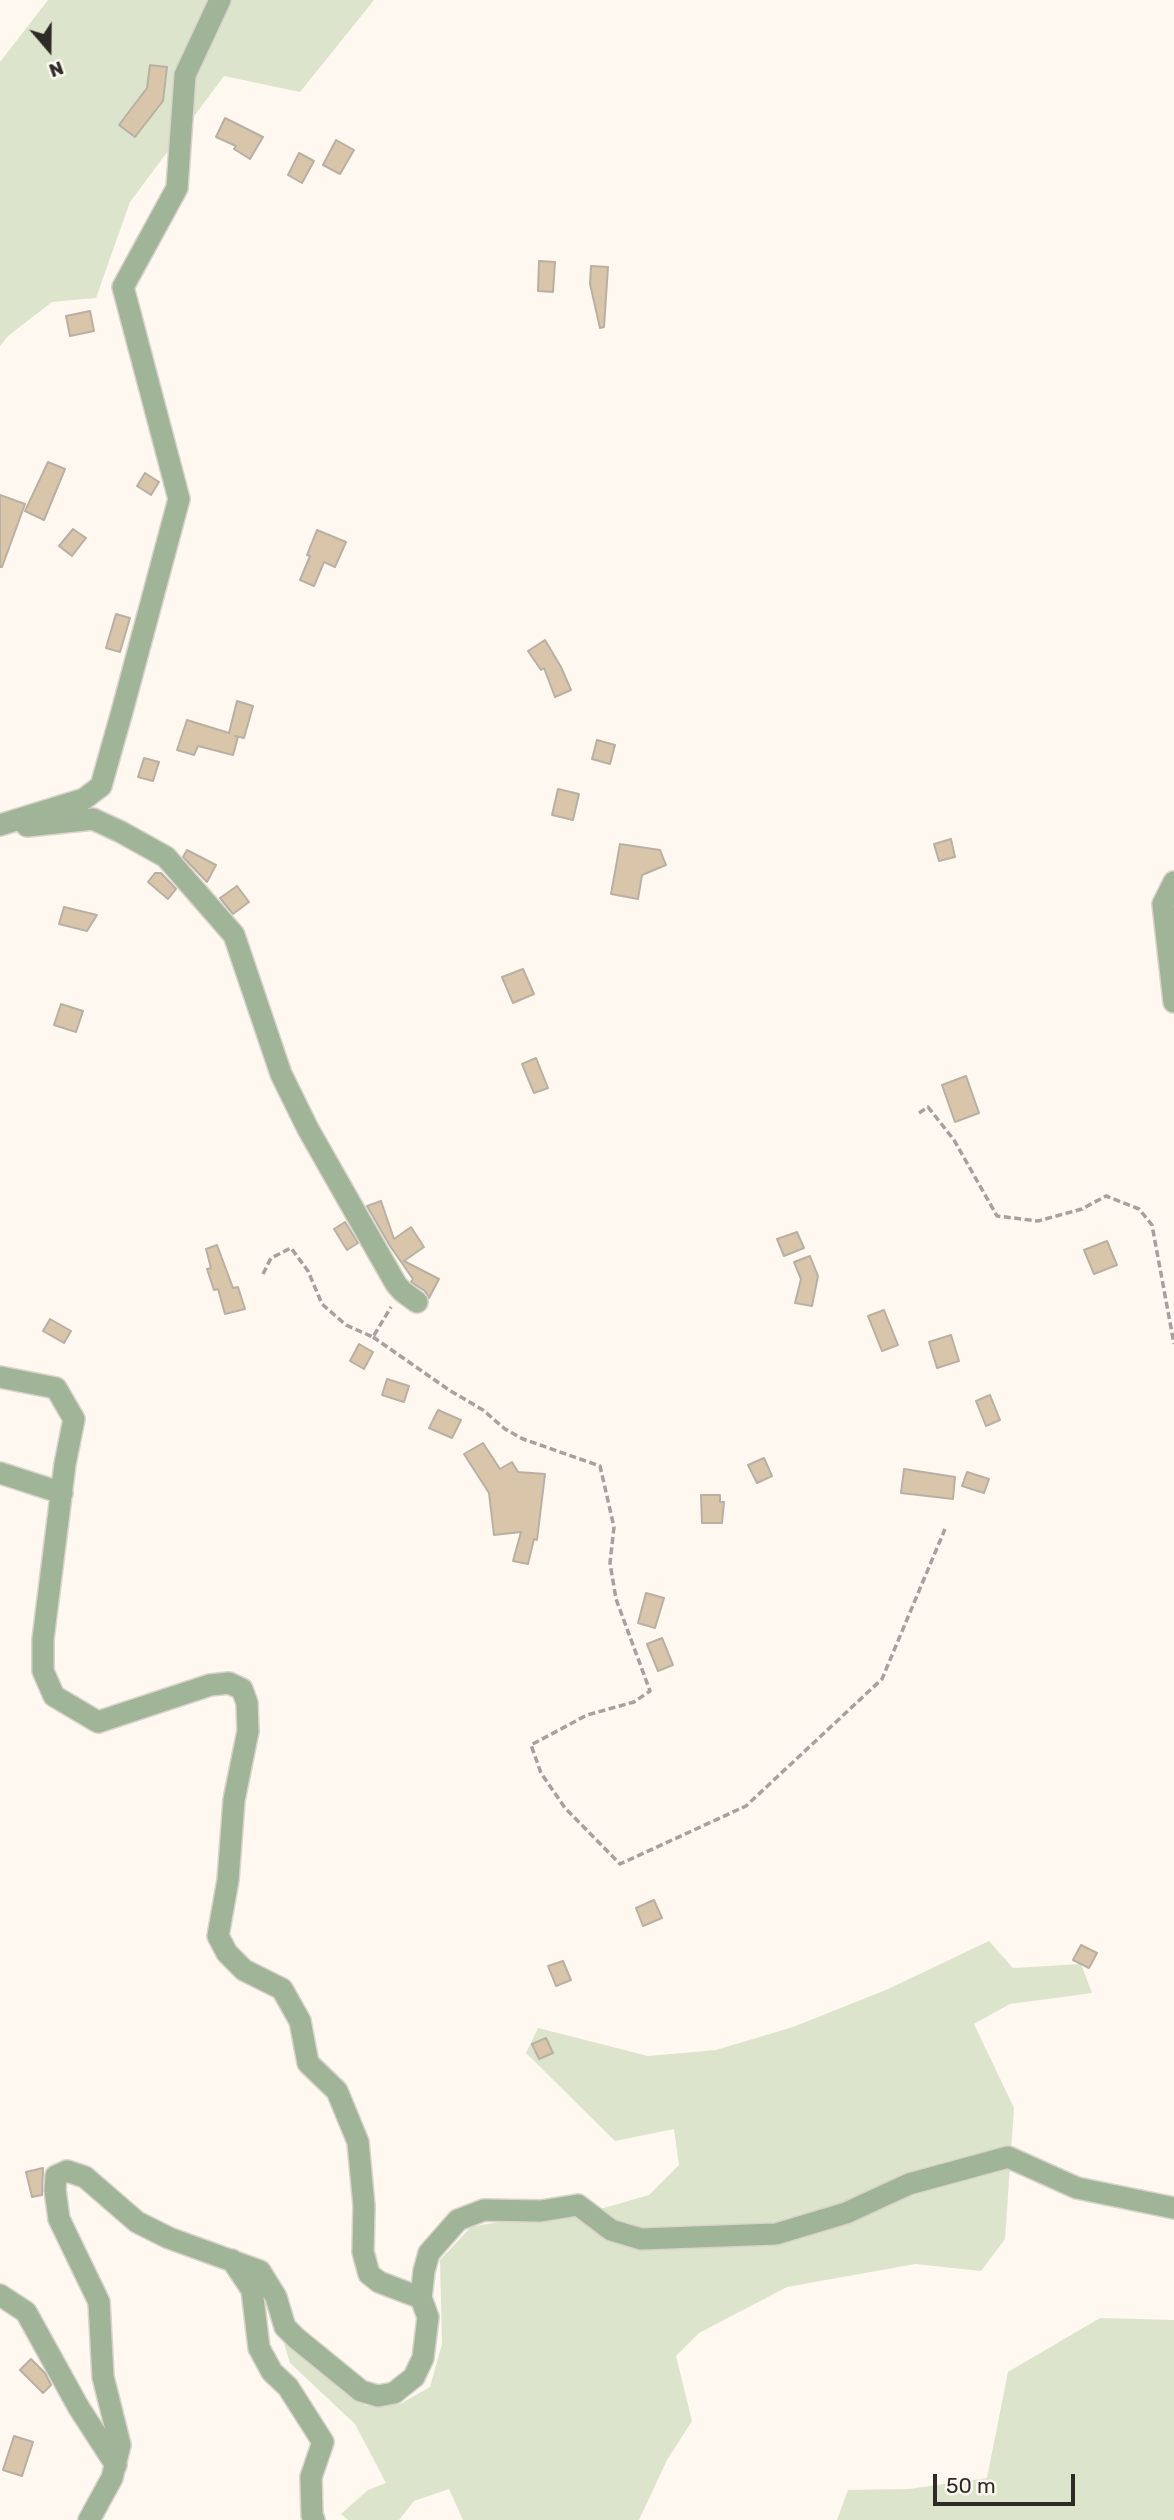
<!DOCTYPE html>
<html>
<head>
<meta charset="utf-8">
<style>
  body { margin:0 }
  #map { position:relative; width:1174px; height:2520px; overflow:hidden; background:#fef8f0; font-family:Rubik,sans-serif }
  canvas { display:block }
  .north { position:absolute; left:14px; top:14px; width:70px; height:70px; -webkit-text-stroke:5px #fef8f0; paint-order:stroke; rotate:160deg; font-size:19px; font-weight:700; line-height:28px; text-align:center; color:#2e2b26 }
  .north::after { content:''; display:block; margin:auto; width:24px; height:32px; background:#2e2b26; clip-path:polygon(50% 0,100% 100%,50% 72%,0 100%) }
  .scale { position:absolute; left:933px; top:2474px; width:142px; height:32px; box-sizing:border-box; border:4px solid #2e2b26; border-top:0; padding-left:9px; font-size:21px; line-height:24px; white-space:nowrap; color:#2e2b26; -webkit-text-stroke:5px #fef8f0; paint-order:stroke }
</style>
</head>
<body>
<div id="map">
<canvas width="1174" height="2520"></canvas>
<div class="north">N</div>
<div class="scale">50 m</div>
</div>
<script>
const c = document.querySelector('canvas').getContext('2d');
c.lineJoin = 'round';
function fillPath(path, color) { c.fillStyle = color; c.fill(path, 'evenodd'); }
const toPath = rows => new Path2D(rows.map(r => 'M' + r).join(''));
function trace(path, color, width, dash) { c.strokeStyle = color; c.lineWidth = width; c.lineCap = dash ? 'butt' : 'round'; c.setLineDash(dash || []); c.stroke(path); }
fillPath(toPath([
  [48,0,374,0,300,92,224,76,130,202,96,298,52,302,8,336,0,346,0,62],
  [989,1941,1013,1968,1081,1964,1092,1993,1010,2004,974,2024,1014,2108,1005,2239,981,2271,915,2264,787,2287,699,2333,676,2356,692,2421,667,2460,639,2520,463,2520,449,2489,414,2501,399,2520,348,2520,341,2514,368,2490,386,2483,355,2424,290,2363,284,2343,366,2406,400,2404,430,2387,442,2344,440,2260,471,2227,509,2220,576,2216,649,2195,679,2165,674,2129,615,2141,526,2053,538,2028,648,2056,716,2050,793,2027,886,1990],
  [1100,2318,1174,2320,1174,2520,837,2520,848,2490,909,2489,987,2478,1008,2372]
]), '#dde4cc');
const building = toPath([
  [150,65,167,67,163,101,135,137,119,125,147,88,150,65],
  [225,118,263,137,250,159,234,149,236,146,216,137,225,118],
  [336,140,354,150,340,174,323,165,336,140],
  [299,153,314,161,302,183,288,175,299,153],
  [539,261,555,262,553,292,538,291,539,261],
  [591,266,608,267,604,327,600,328,590,284,591,266],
  [90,311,94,331,70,336,66,316,90,311],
  [48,462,65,469,44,520,25,511,48,462],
  [145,473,159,482,151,495,137,486,145,473],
  [0,495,25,504,2,567,0,567,0,495],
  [73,529,86,538,72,556,59,546,73,529],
  [317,530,346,542,335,567,324,562,314,586,300,580,310,556,307,555,317,530],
  [116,614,130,618,120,652,106,648,116,614],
  [545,640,561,667,571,690,555,697,544,668,541,670,528,651,545,640],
  [237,701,253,706,244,738,235,736,238,737,233,755,198,746,194,755,177,750,187,720,229,733,237,701],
  [597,740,615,745,610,764,592,759,597,740],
  [144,758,159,762,153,781,138,777,144,758],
  [558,789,579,794,573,820,552,815,558,789],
  [951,839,955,857,939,861,934,844,951,839],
  [620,844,660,850,666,865,642,875,638,899,611,894,620,844],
  [187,850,216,865,207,882,183,857,187,850],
  [155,873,161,873,176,889,168,899,148,882,155,873],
  [237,886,249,902,233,914,220,898,237,886],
  [64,907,97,915,87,931,59,924,64,907],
  [523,969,534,994,513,1003,502,977,523,969],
  [61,1004,83,1011,76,1032,54,1025,61,1004],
  [536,1058,548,1088,534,1093,522,1064,536,1058],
  [966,1076,979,1113,955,1122,942,1085,966,1076],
  [381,1201,394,1239,411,1227,424,1247,404,1261,439,1279,429,1298,425,1291,411,1282,413,1279,390,1246,367,1206,381,1201],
  [345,1222,358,1243,347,1250,334,1229,345,1222],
  [797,1232,804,1248,784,1256,777,1239,797,1232],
  [1107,1241,1117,1265,1094,1274,1084,1250,1107,1241],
  [217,1245,233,1288,238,1287,245,1309,225,1314,218,1289,214,1290,207,1269,211,1268,206,1249,217,1245],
  [810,1256,818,1276,812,1306,795,1303,801,1279,794,1262,810,1256],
  [884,1310,898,1345,882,1351,868,1316,884,1310],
  [50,1319,71,1331,64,1343,43,1331,50,1319],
  [951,1335,959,1361,937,1368,929,1342,951,1335],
  [359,1344,373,1352,364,1369,350,1361,359,1344],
  [387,1379,409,1386,404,1402,382,1395,387,1379],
  [990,1395,1000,1420,986,1426,976,1401,990,1395],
  [438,1410,461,1420,452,1438,429,1428,438,1410],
  [483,1443,500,1469,512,1462,518,1472,545,1474,537,1540,534,1539,528,1564,513,1561,521,1532,494,1535,489,1493,464,1454,483,1443],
  [764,1458,772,1476,757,1483,748,1465,764,1458],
  [904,1469,955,1477,953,1499,901,1493,904,1469],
  [967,1472,989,1479,984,1493,962,1486,967,1472],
  [701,1495,720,1495,720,1502,724,1502,722,1523,702,1523,701,1495],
  [646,1593,664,1598,655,1628,638,1623,646,1593],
  [662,1638,673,1665,658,1671,647,1644,662,1638],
  [654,1900,662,1918,643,1926,636,1908,654,1900],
  [1081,1945,1097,1953,1089,1968,1073,1960,1081,1945],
  [563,1961,571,1980,556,1986,548,1966,563,1961],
  [546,2038,553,2053,539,2059,532,2044,546,2038],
  [43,2168,42,2195,32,2197,26,2172,43,2168],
  [31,2359,45,2373,51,2385,43,2393,20,2370,31,2359],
  [14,2436,33,2442,22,2476,3,2470,14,2436]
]);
fillPath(building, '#d9c5aa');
trace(building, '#b9b0a3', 2);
const street = toPath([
  [0,825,84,799,101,786,123,708,179,499,123,287,177,188,185,75,220,0],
  [27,826,93,819,121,832,166,857,234,935,281,1074,308,1129,396,1284,402,1291,417,1302],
  [1174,882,1163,904,1174,1002],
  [0,1377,56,1388,74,1419,65,1464,43,1639,43,1671,54,1696,98,1722,210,1685,229,1683,242,1689,247,1703,248,1731,234,1800,228,1880,218,1936,227,1953,244,1970,282,1989,300,2021,308,2063,337,2091,358,2142,364,2206,363,2252,369,2274,379,2282,421,2298],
  [0,1473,62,1493],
  [232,2260,252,2290,259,2348,272,2372,288,2387,323,2442,311,2477,312,2515,314,2520],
  [0,2295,26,2312,79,2408,116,2465],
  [89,2520,112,2478,120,2445,103,2377,99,2302,59,2219,55,2190,56,2176,67,2171,85,2177,137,2222,169,2238,260,2271,276,2297,285,2327,296,2338,361,2391,378,2396,394,2393,414,2377,423,2358,428,2317,421,2298,424,2271,429,2253,458,2220,484,2210,541,2211,578,2205,611,2230,641,2239,776,2234,846,2213,909,2184,1008,2157,1077,2188,1174,2208]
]);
trace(street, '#d9d3cc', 24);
trace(toPath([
  [919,1113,928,1107,954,1140,997,1216,1038,1221,1082,1209,1106,1196,1139,1209,1152,1225,1174,1344],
  [263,1274,271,1258,291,1248,308,1271,322,1304,346,1325,373,1337,391,1307],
  [373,1337,449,1390,483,1410,505,1429,523,1439,600,1466,614,1527,610,1563,616,1599,650,1691,634,1702,587,1715,531,1745,541,1773,565,1808,620,1864,746,1806,882,1679,945,1529]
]), '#a6a19b', 3.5, [7, 3.5]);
trace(street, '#a0b497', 21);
</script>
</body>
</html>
